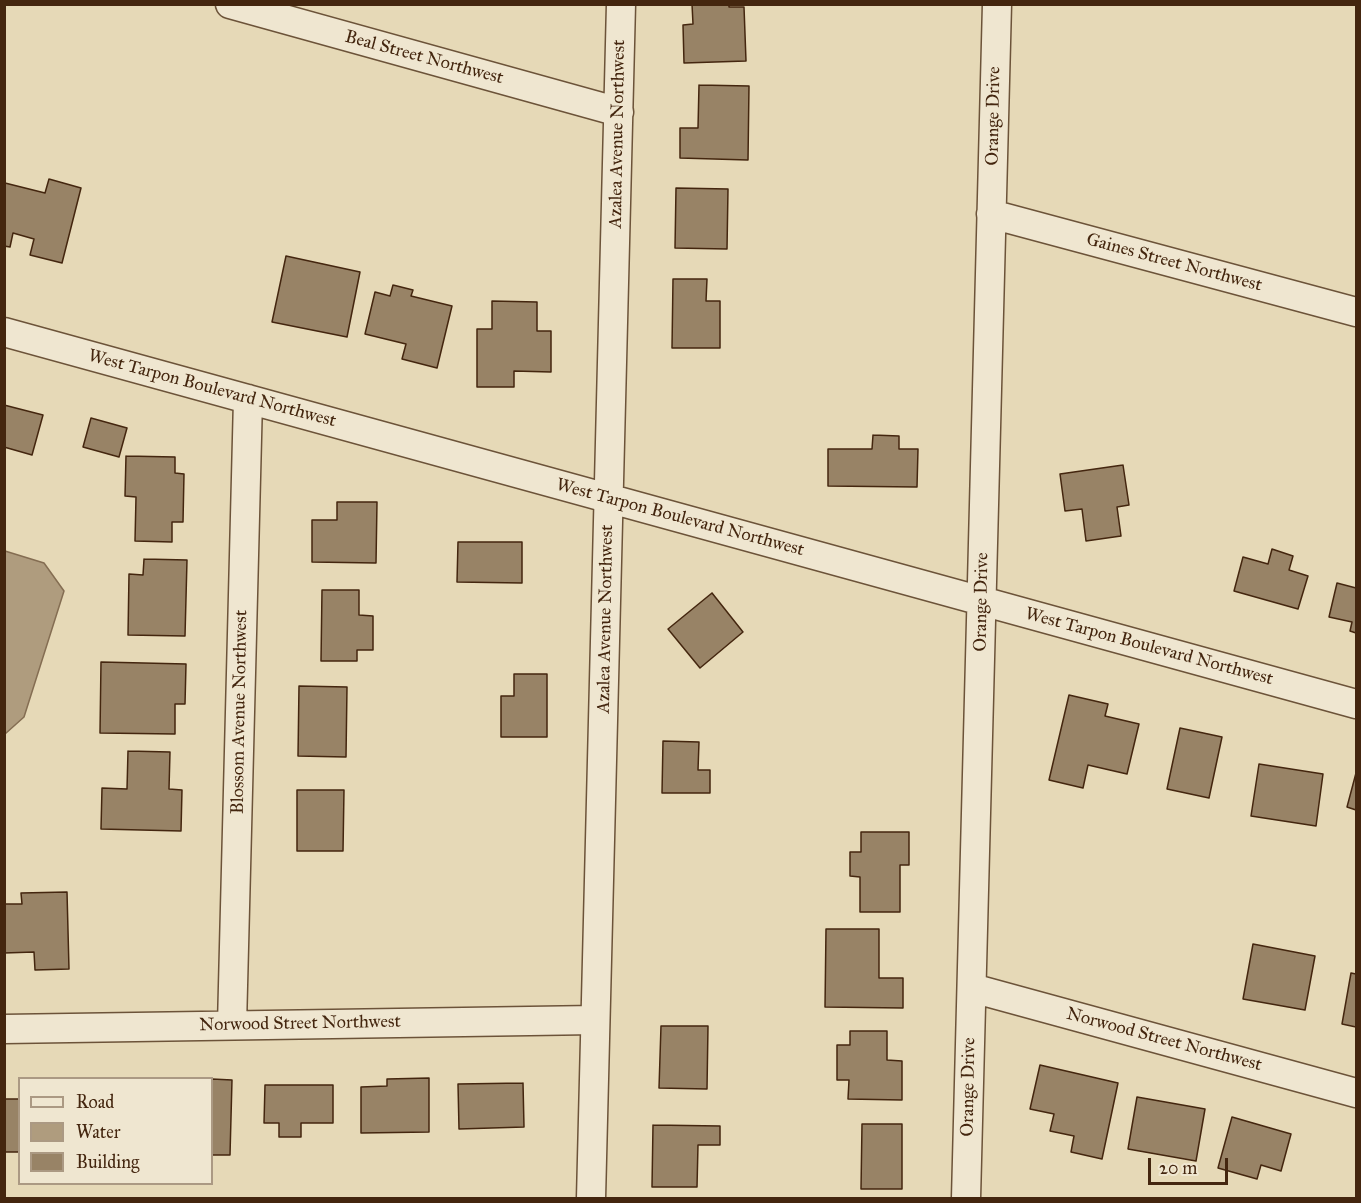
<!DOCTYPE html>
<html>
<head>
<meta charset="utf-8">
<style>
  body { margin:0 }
  #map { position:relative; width:1361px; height:1203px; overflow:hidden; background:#e6d9b7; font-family:"IM FELL Great Primer",serif }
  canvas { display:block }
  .frame { position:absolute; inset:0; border:6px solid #44260f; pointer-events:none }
  .legend { position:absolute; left:18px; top:1077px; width:195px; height:108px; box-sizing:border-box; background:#efe6d0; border:2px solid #ab9983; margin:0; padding:8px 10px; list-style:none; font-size:18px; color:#44260f }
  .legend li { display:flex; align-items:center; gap:12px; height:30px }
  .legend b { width:30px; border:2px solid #ab9983 }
  .scale { position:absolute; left:1148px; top:1158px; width:80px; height:27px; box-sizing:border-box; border:3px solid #44260f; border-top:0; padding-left:8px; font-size:18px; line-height:21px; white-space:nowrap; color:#44260f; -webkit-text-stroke:4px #efe6d0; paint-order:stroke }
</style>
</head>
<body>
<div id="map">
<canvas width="1361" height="1203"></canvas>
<div class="frame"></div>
<ul class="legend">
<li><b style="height:8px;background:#efe6d0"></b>Road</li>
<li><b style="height:16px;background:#af9c7e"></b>Water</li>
<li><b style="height:16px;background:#988366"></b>Building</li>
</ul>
<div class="scale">20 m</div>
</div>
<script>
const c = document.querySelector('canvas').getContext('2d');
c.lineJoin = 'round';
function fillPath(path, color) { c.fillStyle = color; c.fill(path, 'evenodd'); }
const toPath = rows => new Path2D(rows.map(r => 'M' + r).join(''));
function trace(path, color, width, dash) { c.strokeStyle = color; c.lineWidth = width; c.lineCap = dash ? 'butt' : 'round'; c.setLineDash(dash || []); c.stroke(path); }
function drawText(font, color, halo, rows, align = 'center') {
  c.font = font + ' "IM FELL Great Primer",serif'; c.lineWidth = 4.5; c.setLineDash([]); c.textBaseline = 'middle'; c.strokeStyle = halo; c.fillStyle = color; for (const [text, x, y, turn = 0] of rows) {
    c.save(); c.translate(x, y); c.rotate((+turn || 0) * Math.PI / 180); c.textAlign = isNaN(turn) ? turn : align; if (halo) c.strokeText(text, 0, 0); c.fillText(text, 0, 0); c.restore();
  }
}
const water = toPath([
  [5,551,44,563,64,591,24,717,5,734,5,551]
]);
fillPath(water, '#af9c7e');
trace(water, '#846d52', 1.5);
const building = toPath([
  [692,4,729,4,729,7,744,7,746,61,684,63,683,25,693,24,692,4],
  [699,85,749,86,748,160,680,158,680,128,698,128,699,85],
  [49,179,81,188,62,263,30,255,34,239,13,233,10,247,4,246,5,183,45,193,49,179],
  [676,188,728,189,727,249,675,248,676,188],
  [286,256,360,272,347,337,272,322,286,256],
  [673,279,707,279,706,301,720,301,720,348,672,348,673,279],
  [393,285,413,290,411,296,452,306,437,368,402,359,406,344,365,334,375,292,390,296,393,285],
  [492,301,537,302,537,331,551,331,551,372,514,371,514,387,477,387,477,329,492,329,492,301],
  [4,405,43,415,32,455,4,447,4,405],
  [91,418,127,428,119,457,83,447,91,418],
  [873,435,899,436,899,449,918,449,917,487,828,486,828,449,872,449,873,435],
  [126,456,175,457,175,473,184,474,183,522,172,522,172,542,135,541,136,497,125,496,126,456],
  [1123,465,1129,505,1117,507,1121,536,1086,541,1082,509,1065,511,1060,474,1123,465],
  [337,502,377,502,376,563,312,562,312,520,337,520,337,502],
  [458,542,522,542,522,583,457,582,458,542],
  [1272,549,1293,556,1289,570,1308,576,1298,609,1234,591,1243,557,1268,564,1272,549],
  [144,559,187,560,185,636,128,635,129,574,143,575,144,559],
  [1337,583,1356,588,1356,633,1350,631,1352,622,1329,617,1337,583],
  [322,590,359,590,359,615,373,616,373,650,357,650,357,661,321,661,322,590],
  [712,593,743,632,700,668,668,629,712,593],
  [101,662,186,664,185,704,175,704,175,734,100,733,101,662],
  [514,674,547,674,547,737,501,737,501,696,514,696,514,674],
  [299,686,347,687,346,757,298,756,299,686],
  [1069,695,1108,704,1105,716,1139,724,1127,774,1088,765,1083,788,1049,780,1069,695],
  [1180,728,1222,737,1209,798,1167,789,1180,728],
  [663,741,699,742,698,770,710,770,710,793,662,793,663,741],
  [128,751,170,752,169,789,182,790,181,831,101,829,102,788,127,789,128,751],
  [1259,764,1323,774,1316,826,1251,816,1259,764],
  [1356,773,1356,810,1347,807,1356,773],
  [297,790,344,790,343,851,297,851,297,790],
  [861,832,909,832,909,865,900,865,900,912,860,912,860,877,850,876,850,852,861,852,861,832],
  [67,892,69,969,35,970,34,952,4,953,4,904,22,904,21,893,67,892],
  [826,929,879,929,879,978,903,978,903,1008,825,1007,826,929],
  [1253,944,1315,956,1305,1010,1243,999,1253,944],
  [1351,973,1356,974,1356,1027,1342,1024,1351,973],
  [661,1026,708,1026,707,1089,659,1088,661,1026],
  [850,1031,887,1031,887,1060,902,1061,902,1100,848,1099,849,1080,837,1080,837,1045,850,1045,850,1031],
  [1040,1065,1118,1083,1102,1159,1071,1152,1074,1136,1050,1131,1054,1114,1030,1109,1040,1065],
  [429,1078,429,1132,361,1133,361,1087,387,1086,387,1079,429,1078],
  [212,1079,232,1080,230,1155,212,1155,212,1079],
  [523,1083,524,1127,459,1129,458,1084,523,1083],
  [265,1085,333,1085,333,1123,301,1123,301,1137,279,1137,279,1123,264,1123,265,1085],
  [1137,1097,1205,1109,1196,1161,1128,1149,1137,1097],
  [4,1099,20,1099,20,1152,4,1152,4,1099],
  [1232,1117,1291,1134,1281,1171,1261,1165,1257,1179,1218,1168,1232,1117],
  [862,1124,902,1124,902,1189,861,1189,862,1124],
  [653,1125,720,1126,720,1145,698,1145,697,1187,652,1187,653,1125]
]);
fillPath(building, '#988366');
trace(building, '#44260f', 1.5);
const minor = toPath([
  [230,4,619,112],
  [991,214,1356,312],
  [4,332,1356,704],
  [972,988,1356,1093],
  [232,1025,248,399],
  [4,1029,595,1020],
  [591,1198,621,4],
  [966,1198,997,4]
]);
trace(minor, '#6c5339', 31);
trace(minor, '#efe6d0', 28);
drawText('18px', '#44260f', '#efe6d0', [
  ["Beal Street Northwest",424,58,15],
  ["Orange Drive",994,116,-89],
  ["Azalea Avenue Northwest",618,134,-89],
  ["Gaines Street Northwest",1174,263,15],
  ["West Tarpon Boulevard Northwest",212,389,15],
  ["West Tarpon Boulevard Northwest",680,518,15],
  ["Orange Drive",982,602,-89],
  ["Azalea Avenue Northwest",606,619,-89],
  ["West Tarpon Boulevard Northwest",1149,647,15],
  ["Blossom Avenue Northwest",240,712,-89],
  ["Norwood Street Northwest",300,1024,-1],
  ["Norwood Street Northwest",1164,1040,15],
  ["Orange Drive",969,1087,-89]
]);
</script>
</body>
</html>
